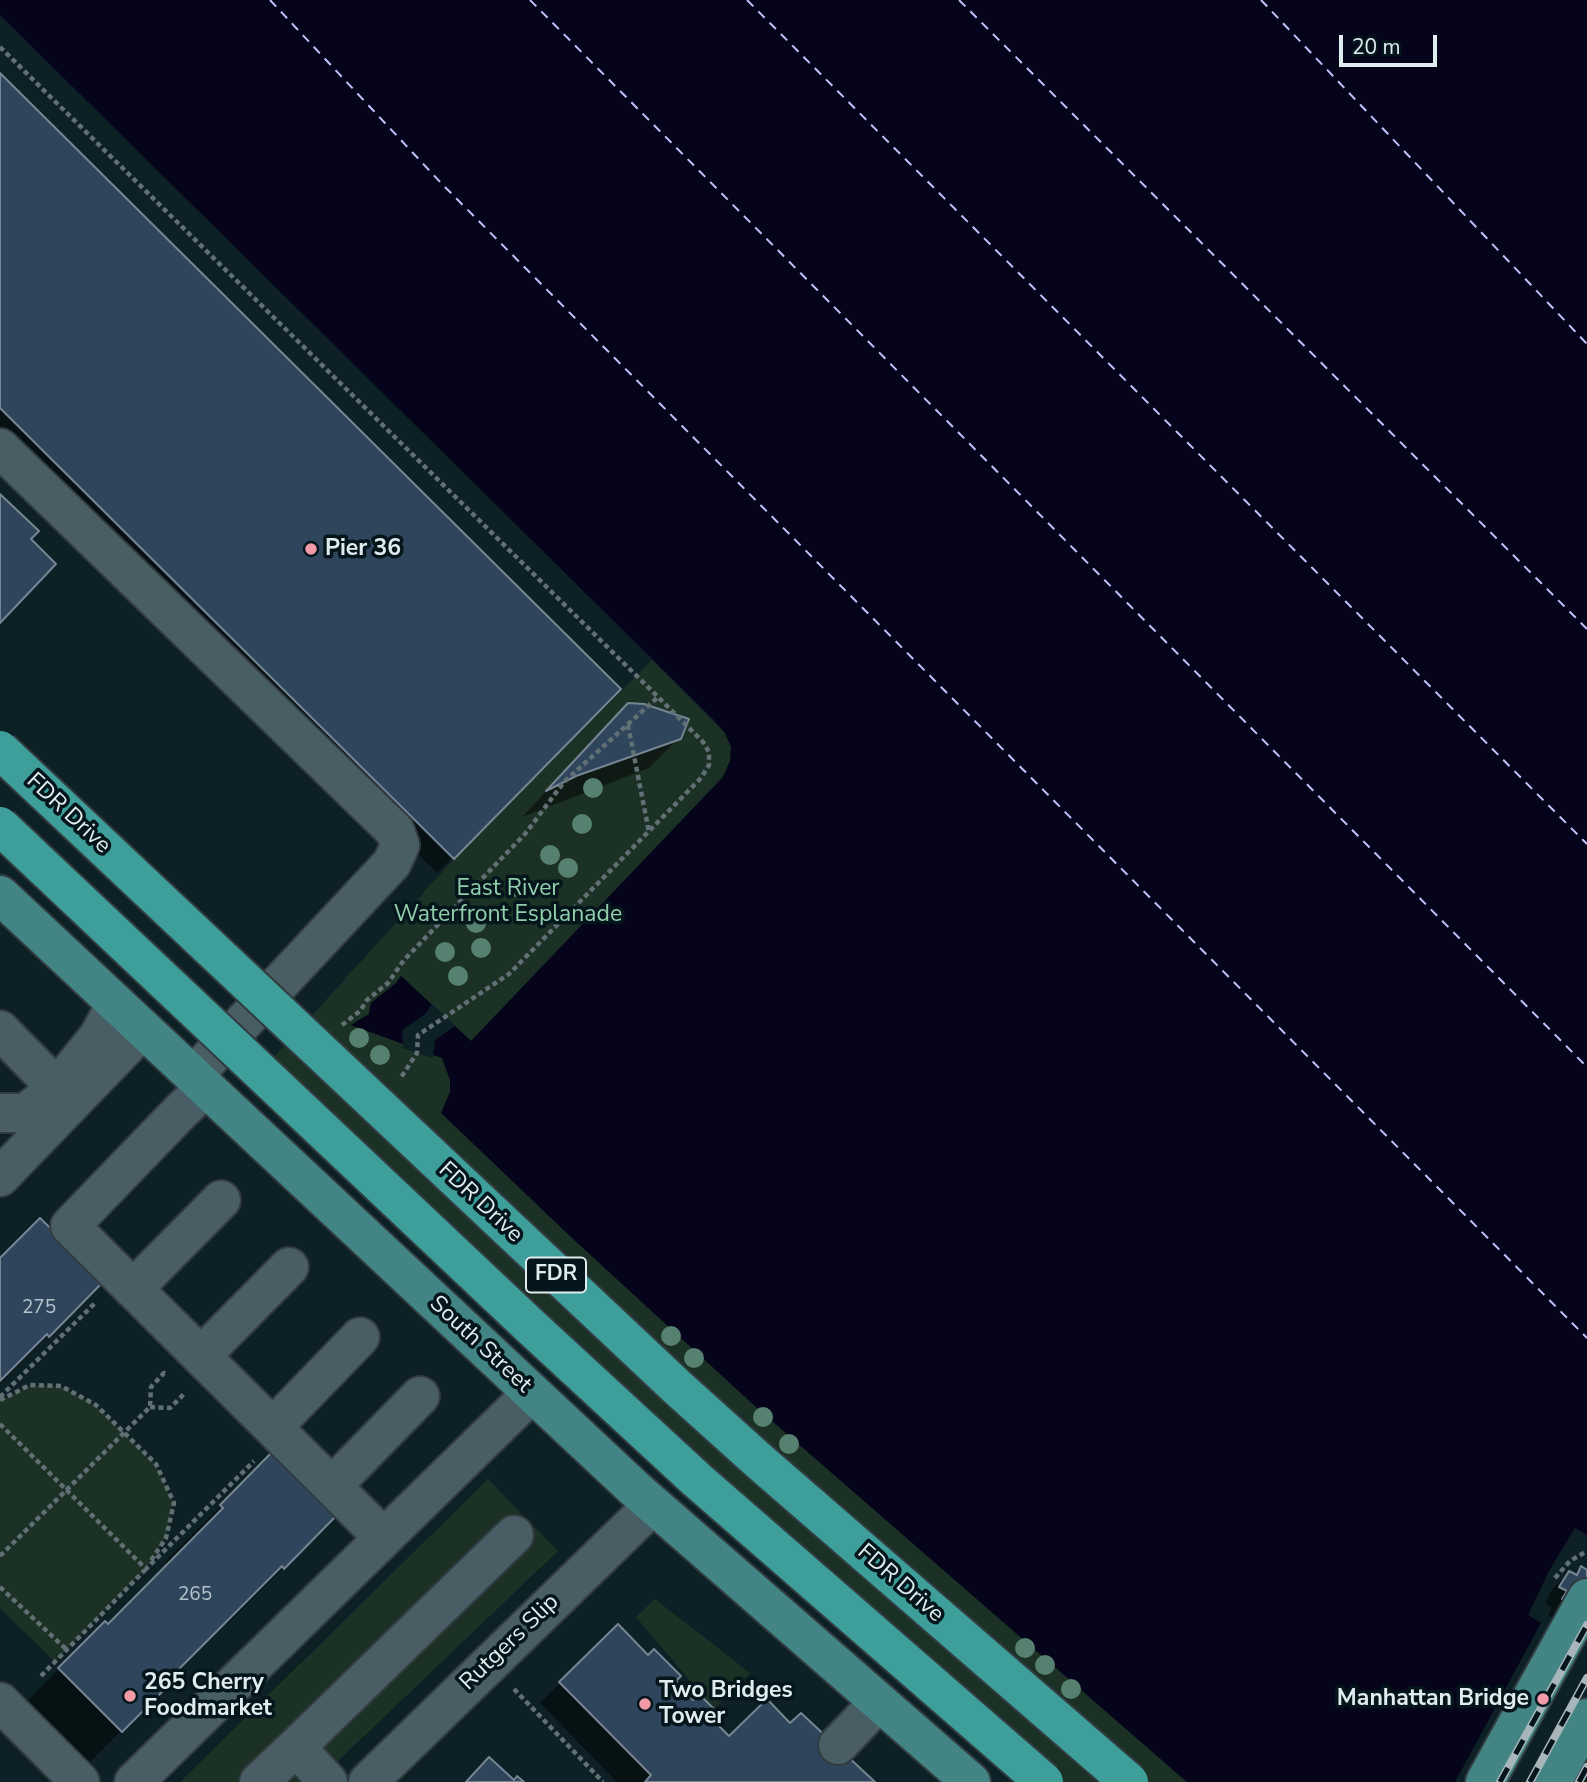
<!DOCTYPE html>
<html>
<head>
<meta charset="utf-8">
<style>
  body { margin:0 }
  #map { position:relative; width:1587px; height:1782px; overflow:hidden; background:#0d2026; font-family:"Nunito Sans",sans-serif }
  canvas { display:block }
  .scale { position:absolute; left:1339px; top:35px; width:98px; height:32px; box-sizing:border-box; border:4px solid #e0ecf0; border-top:0; padding-left:9px; font-size:21px; line-height:24px; white-space:nowrap; color:#e0ecf0; -webkit-text-stroke:5px #04161c; paint-order:stroke }
</style>
</head>
<body>
<div id="map">
<canvas width="1587" height="1782"></canvas>
<div class="scale">20 m</div>
</div>
<script>
const c = document.querySelector('canvas').getContext('2d');
c.lineJoin = 'round';
function fillPath(path, color) { c.fillStyle = color; c.fill(path, 'evenodd'); }
const toPath = rows => new Path2D(rows.map(r => 'M' + r).join(''));
function trace(path, color, width, dash) { c.strokeStyle = color; c.lineWidth = width; c.lineCap = dash ? 'butt' : 'round'; c.setLineDash(dash || []); c.stroke(path); }
function drawText(font, color, halo, rows, align = 'center') {
  c.font = font + ' "Nunito Sans",sans-serif'; c.lineWidth = 7; c.setLineDash([]); c.textBaseline = 'middle'; c.strokeStyle = halo; c.fillStyle = color; for (const [text, x, y, turn = 0] of rows) {
    c.save(); c.translate(x, y); c.rotate((+turn || 0) * Math.PI / 180); c.textAlign = isNaN(turn) ? turn : align; if (halo) c.strokeText(text, 0, 0); c.fillText(text, 0, 0); c.restore();
  }
}
fillPath(toPath([
  [652,660,725,733,731,747,730,761,723,777,471,1041,401,976,396,983,371,1003,369,1014,351,1025,442,1058,450,1079,450,1092,442,1113,571,1237,756,1407,1187,1782,1031,1782,256,1077,454,859],
  [30,1385,61,1386,96,1405,156,1464,174,1503,166,1538,146,1569,55,1662,0,1608,0,1400],
  [488,1479,558,1551,316,1782,180,1782],
  [655,1599,750,1673,714,1709,636,1617]
]), '#1c3125');
fillPath(toPath([
  [0,0,1587,0,1587,1782,1187,1782,756,1407,571,1237,441,1113,450,1092,450,1080,442,1058,351,1025,369,1014,371,1003,396,983,401,976,471,1041,723,777,730,761,731,747,725,733,713,719,0,15]
]), '#05041a');
fillPath(toPath([
  [432,1004,455,1026,435,1040,433,1058,403,1048,402,1030,425,1014],
  [1575,1528,1587,1535,1587,1782,1455,1782,1541,1623,1528,1615,1549,1571]
]), '#0d2026');
fillPath(toPath([
  [0,75,619,690,437,873,0,439],
  [599,735,679,738,649,768,522,817],
  [0,1260,101,1281,0,1384],
  [275,1452,337,1513,227,1624,224,1622,165,1681,168,1684,70,1782,2,1726,105,1623,108,1626,168,1565,165,1562],
  [1581,1569,1587,1572,1562,1623,1548,1615,1552,1607,1545,1603,1553,1588,1569,1573,1574,1576],
  [618,1626,729,1738,790,1726,872,1782,617,1782,540,1703]
]), '#0007');
trace(toPath([
  [270,0,442,184,1587,1338],
  [530,0,1587,1067],
  [747,0,1587,844],
  [959,0,1587,629],
  [1261,0,1587,344]
]), '#bcc2fa', 2, [9, 7]);
const building = toPath([
  [0,73,621,689,454,859,0,408,0,73],
  [0,494,39,531,31,539,56,564,0,623,0,494],
  [628,703,644,704,689,719,681,739,576,776,546,791,628,703],
  [40,1218,104,1281,49,1337,47,1334,0,1381,0,1258,40,1218],
  [275,1449,339,1513,284,1569,282,1566,167,1681,170,1684,122,1732,58,1668,105,1621,108,1624,223,1508,220,1505,275,1449],
  [1581,1566,1587,1570,1587,1608,1579,1608,1562,1599,1567,1591,1559,1587,1569,1571,1577,1575,1581,1566],
  [618,1624,648,1655,654,1649,681,1676,676,1681,693,1700,699,1694,714,1709,708,1715,729,1736,767,1699,790,1723,801,1713,875,1782,645,1782,651,1775,559,1682,618,1624],
  [489,1757,514,1780,517,1776,524,1782,466,1782,489,1757]
]);
fillPath(building, '#2f455c');
trace(building, '#778593', 2);
const minor = toPath([
  [0,448,395,831,400,845,392,863,193,1076],
  [0,1030,57,1088],
  [205,1088,179,1113,70,1226,383,1537],
  [0,1113,26,1113,57,1088,98,1037,116,1004],
  [0,1177,143,1029],
  [133,1289,221,1200],
  [201,1356,289,1267],
  [273,1427,360,1337],
  [332,1486,420,1396],
  [0,1702,80,1782],
  [838,1745,879,1702],
  [134,1782,532,1393],
  [259,1782,296,1747],
  [328,1782,296,1747,514,1535],
  [368,1782,653,1505]
]);
const major = toPath([
  [0,895,635,1489,971,1782],
  [1485,1782,1587,1598],
  [1552,1782,1587,1718]
]);
trace(minor, '#313b40', 42);
trace(major, '#313b40', 42);
trace(toPath([
  [0,47,658,697,703,742,709,752,709,765,701,778,509,974,418,1035,417,1053,400,1079],
  [628,725,649,832],
  [342,1025,360,1011,367,1000,388,983,404,960,525,834,564,782,658,697],
  [0,1397,96,1302],
  [0,1400,30,1385,61,1386,96,1405,156,1464,174,1503,166,1538,150,1562],
  [150,1407,170,1408,185,1393],
  [0,1424,146,1569,254,1461],
  [0,1556,150,1407,151,1387,164,1373,166,1374],
  [1555,1578,1570,1561,1587,1551],
  [0,1587,67,1650],
  [41,1676,145,1570],
  [514,1689,603,1782]
]), '#607075', 4.5, [5, 3.5]);
trace(minor, '#495d64', 38);
trace(major, '#428584', 38);
const rail = toPath([
  [1500,1782,1587,1625],
  [1530,1782,1587,1678],
  [1579,1782,1587,1767]
]);
trace(rail, '#a8b6bb', 8);
trace(rail, '#04161c', 5, [16]);
const highwayBridge = toPath([
  [0,750,678,1388,759,1461,1129,1782],
  [0,826,529,1325,697,1480,1044,1782]
]);
trace(highwayBridge, '#313b40', 42, []);
trace(highwayBridge, '#3e9f9a', 38);
c.fillStyle = '#568070';
for (const [x, y] of [
  [593,788],
  [582,824],
  [550,855],
  [568,868],
  [516,887],
  [476,923],
  [481,948],
  [445,952],
  [458,976],
  [359,1038],
  [380,1055],
  [671,1336],
  [694,1358],
  [763,1417],
  [789,1444],
  [1025,1648],
  [1045,1665],
  [1071,1689]
]) { c.beginPath(); c.arc(x, y, 10, 0, 2 * Math.PI); c.fill(); }
for (const [x, y, r, color] of [
  [311,549,7,"#f39aa8"],
  [130,1696,7,"#f39aa8"],
  [1543,1699,7,"#f39aa8"],
  [645,1704,7,"#f39aa8"]
]) { const dot = new Path2D(); dot.arc(x, y, r, 0, 2 * Math.PI); c.fillStyle = color; c.fill(dot); trace(dot, '#04161c', 2.5); }
drawText('19px', '#b4c2cb', null, [
  ["275",39,1308],
  ["265",195,1595]
]);
for (const [x, y, w] of [
  [556,1275,60]
]) { const box = new Path2D(); box.roundRect(x - w / 2, y - 17.5, w, 35, 5); c.fillStyle = '#04161c'; c.fill(box); trace(box, '#e0ecf0', 2); }
drawText('bold 21px', '#e0ecf0', null, [
  ["FDR",556,1275]
]);
drawText('bold 23px', '#e0ecf0', '#04161c', [
  ["Pier 36",325,549],
  ["265 Cherry",144,1683],
  ["Foodmarket",144,1709],
  ["Two Bridges",659,1691],
  ["Tower",659,1717],
  ["Manhattan Bridge",1529,1699,"right"]
], 'left');
drawText('23px', '#e0ecf0', '#04161c', [
  ["FDR Drive",68,814,43],
  ["FDR Drive",480,1203,43],
  ["South Street",480,1345,43],
  ["FDR Drive",900,1584,41],
  ["Rutgers Slip",510,1643,-44]
]);
drawText('23px', '#92ceac', '#04161c', [
  ["East River",508,889],
  ["Waterfront Esplanade",508,915]
]);
</script>
</body>
</html>
